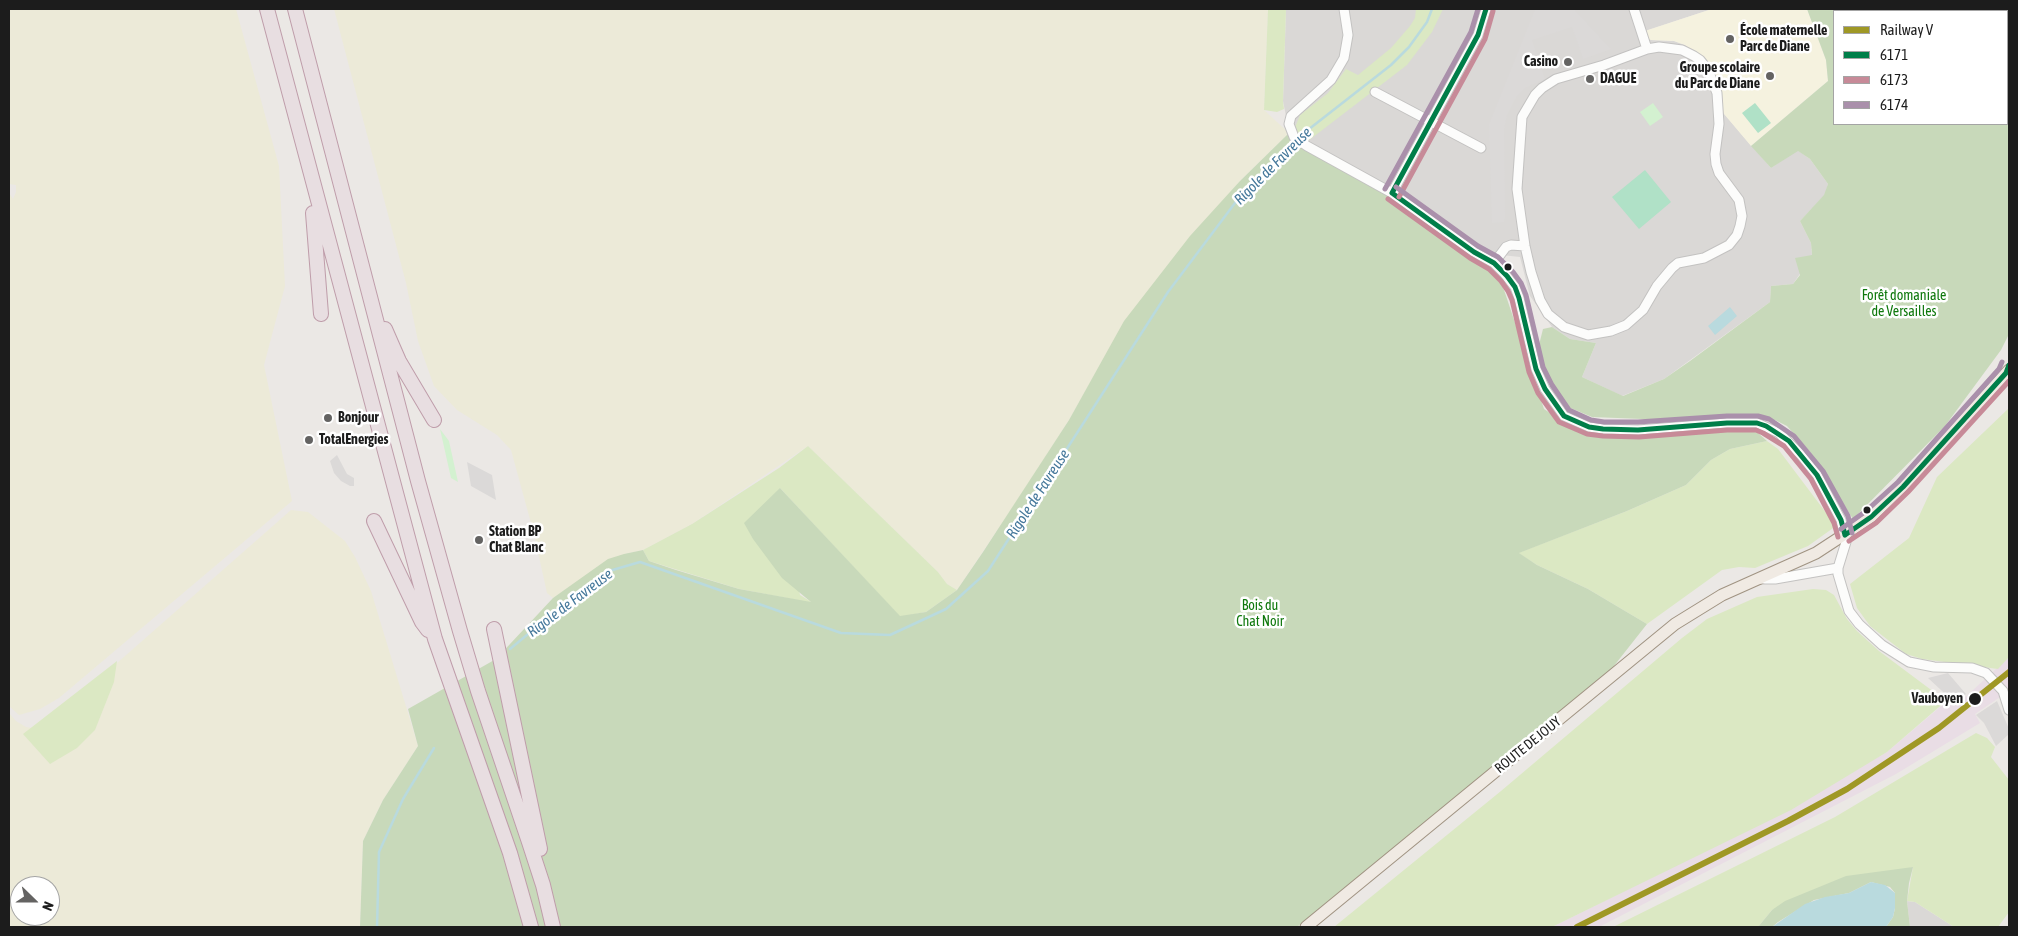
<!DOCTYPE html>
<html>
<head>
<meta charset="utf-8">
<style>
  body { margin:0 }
  #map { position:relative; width:2018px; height:936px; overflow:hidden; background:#ebe8e5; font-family:"Asap Condensed",sans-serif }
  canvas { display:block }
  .frame { position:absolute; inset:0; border:10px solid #1c1c1c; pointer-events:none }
  .legend { position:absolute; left:1833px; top:10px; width:175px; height:115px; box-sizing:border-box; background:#fff; border:1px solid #a4a4a4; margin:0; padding:6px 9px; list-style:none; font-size:15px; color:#1c1c1c }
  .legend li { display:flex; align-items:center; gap:10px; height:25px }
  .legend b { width:25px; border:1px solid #a4a4a4 }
  .north { position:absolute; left:10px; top:876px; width:50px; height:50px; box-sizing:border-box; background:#fff; border:1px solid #a4a4a4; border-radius:50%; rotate:112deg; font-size:14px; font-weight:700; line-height:20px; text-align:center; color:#1c1c1c }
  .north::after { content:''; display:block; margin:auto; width:18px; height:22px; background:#646362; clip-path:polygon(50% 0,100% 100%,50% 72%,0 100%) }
</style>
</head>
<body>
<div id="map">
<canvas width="2018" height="936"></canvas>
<div class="frame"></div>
<ul class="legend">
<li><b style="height:6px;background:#9f9825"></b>Railway V</li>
<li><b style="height:6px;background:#007e49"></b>6171</li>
<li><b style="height:6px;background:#c78a98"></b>6173</li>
<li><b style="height:6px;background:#aa90ab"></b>6174</li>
</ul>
<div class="north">N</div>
</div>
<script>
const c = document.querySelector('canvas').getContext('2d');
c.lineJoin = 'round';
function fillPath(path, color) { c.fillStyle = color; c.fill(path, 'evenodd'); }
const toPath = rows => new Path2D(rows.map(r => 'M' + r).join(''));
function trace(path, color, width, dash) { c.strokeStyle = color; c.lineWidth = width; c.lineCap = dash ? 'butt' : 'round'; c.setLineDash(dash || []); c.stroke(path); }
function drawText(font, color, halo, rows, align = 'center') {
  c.font = font + ' "Asap Condensed",sans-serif'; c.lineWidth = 5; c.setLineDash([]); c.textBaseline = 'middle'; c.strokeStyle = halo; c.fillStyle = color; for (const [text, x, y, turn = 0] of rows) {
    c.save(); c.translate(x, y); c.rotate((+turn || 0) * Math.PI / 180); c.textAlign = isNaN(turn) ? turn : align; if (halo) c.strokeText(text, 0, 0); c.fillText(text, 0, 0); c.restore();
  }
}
fillPath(toPath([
  [1286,9,1712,9,1645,31,1651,40,1674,41,1685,45,1703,60,1719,108,1771,168,1797,150,1810,159,1828,184,1825,195,1800,221,1811,243,1812,256,1793,284,1771,286,1770,302,1664,379,1622,396,1582,377,1596,343,1570,339,1552,327,1530,296,1520,257,1474,252,1291,141,1283,101],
  [1914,9,2009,9,2009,104,2007,101,2007,11,1917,11],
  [1907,901,1915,902,1954,927,1910,927]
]), '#dad8d6');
fillPath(toPath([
  [2009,657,2009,691,1975,714,1980,723,1896,774,1599,927,1552,927,1667,870,1887,752,1953,696,1961,701]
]), '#e9dde5');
fillPath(toPath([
  [1712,9,1807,9,1826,60,1828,81,1751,146,1719,108,1703,60,1685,45,1674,41,1651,40,1645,38,1645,31]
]), '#f5f2df');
fillPath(toPath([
  [9,9,236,9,279,166,285,286,264,365,292,501,59,698,40,709,19,715,9,706,9,193,13,199,16,192,16,185,9,184],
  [334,9,1268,9,1264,110,1289,133,1240,181,1096,373,1069,420,1019,498,957,590,947,584,938,572,808,446,692,524,643,550,625,554,553,598,547,593,534,534,511,450,497,435,457,410,434,386,418,341,406,283],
  [291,510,308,512,345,541,355,557,371,591,418,746,383,800,363,841,360,927,9,927,9,713,16,721,26,727,38,729,50,722],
  [20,886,50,886,50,916,20,916]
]), '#ecead8');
fillPath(toPath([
  [1268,9,1286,9,1283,101,1284,109,1277,112,1264,110],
  [1416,9,1443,9,1432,32,1407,65,1308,141,1303,140,1296,133,1293,126,1296,125,1300,115,1328,93,1346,69,1358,75,1391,48,1410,26,1415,18],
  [2009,408,2009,657,1998,669,1922,659,1906,654,1870,626,1857,608,1850,584,1909,538,1937,477],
  [1767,441,1778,449,1836,526,1808,546,1755,568,1739,567,1722,570,1647,624,1588,589,1537,565,1518,553,1627,511,1686,485,1711,460,1730,449],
  [808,446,938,572,947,584,957,590,926,612,900,617,780,488,800,595,813,603,739,589,649,561,643,550,692,524,779,468],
  [1813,589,1826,590,1834,595,1847,619,1857,631,1879,651,1946,701,1887,752,1791,810,1552,927,1334,927,1501,791,1682,638,1707,619,1757,597],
  [117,661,114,682,95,730,77,748,50,764,23,734],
  [1976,733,1987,738,1995,747,1991,757,2009,780,2009,912,1998,927,1954,927,1915,902,1907,901,1913,867,1772,910,1758,927,1613,927,1835,817]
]), '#dbe8c3');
fillPath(toPath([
  [1807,9,1914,9,1917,11,1834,11,1834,124,2007,124,2007,101,2009,104,2009,334,2001,350,1945,426,1853,519,1810,452,1787,426,1775,420,1693,421,1592,417,1568,407,1550,385,1538,349,1543,329,1552,327,1570,339,1596,343,1582,377,1623,396,1664,379,1690,361,1770,302,1771,286,1793,284,1800,275,1795,258,1812,255,1811,243,1800,221,1824,195,1828,184,1810,159,1798,151,1771,168,1751,146,1828,81,1826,60],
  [1289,133,1379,185,1474,252,1503,287,1544,409,1562,421,1757,432,1767,441,1730,449,1711,460,1686,485,1627,511,1519,553,1537,565,1588,589,1647,624,1606,676,1297,927,360,927,363,841,383,800,418,746,408,709,496,659,553,598,608,559,624,554,643,550,649,561,676,570,739,589,811,602,782,578,753,539,744,523,780,488,900,616,926,612,957,590,983,552,1069,420,1124,321,1190,236,1240,181],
  [1913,867,1909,883,1907,901,1910,927,1886,927,1893,917,1895,908,1895,893,1890,887,1871,882,1849,893,1814,900,1778,922,1772,927,1758,927,1772,910,1785,901,1846,876]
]), '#c8d9ba');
fillPath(toPath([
  [1653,103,1663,117,1650,126,1640,112],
  [440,429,449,441,458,482,451,478]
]), '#d3f1d0');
fillPath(toPath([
  [1755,103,1771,123,1758,133,1742,113],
  [1645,170,1671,202,1639,229,1612,197]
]), '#b0e1c7');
fillPath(toPath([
  [1535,9,1574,9,1611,49,1583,59,1572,27,1532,40,1545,79,1525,88,1515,99,1507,115,1504,130,1505,216,1504,222,1492,223,1489,124],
  [337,455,347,474,354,478,354,486,350,486,341,481,334,473,330,461],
  [467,462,492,475,496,500,471,486],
  [1948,673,1966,694,1954,702,1928,678],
  [1997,701,2009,729,2009,734,1996,746,1984,723,1976,715]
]), '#dbd9d8');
fillPath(toPath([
  [1730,307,1737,316,1715,335,1708,326],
  [1871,882,1885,885,1895,893,1895,908,1893,917,1886,927,1772,927,1805,904,1825,897,1849,893]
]), '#b9dade');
trace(toPath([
  [510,649,569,600,609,571,640,562,841,633,890,635,946,609,988,571,1168,292,1238,199,1304,133,1391,65,1409,47,1427,22,1432,9],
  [377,927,379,852,403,799,434,748]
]), '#b9dade', 2.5);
const minor = toPath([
  [1344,9,1348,35,1344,58,1331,80,1291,116,1289,124,1294,137,1307,146,1392,193,1474,252,1494,263,1504,273,1515,287,1519,298,1536,369,1545,389,1564,416,1589,427,1603,429,1638,430,1727,423,1757,423,1779,433,1801,455,1817,475,1841,520,1846,542,1838,568,1838,574,1849,611,1859,624,1882,645,1909,662,1934,667,1972,668,1986,673,2003,691,2009,710],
  [1634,9,1647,49],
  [1919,9,1922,11],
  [2008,9,2009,9],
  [1659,47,1682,50,1694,56,1700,60,1708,70,1717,93,1719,124,1715,154,1716,164,1719,173,1739,200,1742,216,1740,226,1737,235,1729,245,1704,258,1678,263,1672,268,1657,286,1643,310,1626,325,1611,331,1588,335,1564,327,1548,314,1540,300,1531,272,1525,246,1517,189,1522,117,1535,95,1542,88,1556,79,1604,65,1647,49,1659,47],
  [2007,81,2009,80],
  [1375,92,1481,148],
  [2007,94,2009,98],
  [1392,193,1478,35,1486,9],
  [1494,263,1506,247,1511,245,1525,246],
  [1760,579,1775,579,1838,568]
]);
const major = toPath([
  [1306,927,1675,624,1722,595,1816,553,1871,517,1911,478,2009,370]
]);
const highway = toPath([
  [267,9,435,639,510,853,531,927],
  [295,9,418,481,460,631,478,691,529,842,543,885,553,927],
  [313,213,321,314],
  [385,329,399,361,434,420],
  [374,521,422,622,428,630],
  [494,629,540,849]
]);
trace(minor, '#c3c2c1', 11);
trace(major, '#a09382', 13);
trace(highway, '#bf9daa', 16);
trace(minor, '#fcfcfb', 9);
trace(major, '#f0eae3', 11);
trace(highway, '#e8dee1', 14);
trace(toPath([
  [1392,193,1474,252,1494,263,1507,276,1515,287,1519,298,1536,369,1545,389,1564,416,1589,427,1603,429,1638,430,1727,423,1757,423,1766,426,1789,441,1817,475,1841,520,1845,535],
  [1392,193,1478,35,1486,9],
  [1845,535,1871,517,1903,487,2006,373,2009,365]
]), '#007e49', 5);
trace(toPath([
  [1399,197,1485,39,1493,11],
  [1388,199,1470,258,1489,269,1501,281,1508,291,1512,300,1529,372,1538,393,1559,422,1587,434,1603,436,1639,437,1727,430,1756,430,1763,433,1784,446,1811,479,1834,523,1838,537],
  [1849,541,1876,523,1908,492,2009,381]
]), '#c78a98', 5);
trace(toPath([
  [1396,187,1478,246,1498,257,1513,272,1521,283,1526,295,1543,367,1552,385,1569,410,1591,420,1604,422,1638,422,1727,416,1758,416,1769,419,1794,436,1823,471,1848,516,1852,533],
  [1385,189,1471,32,1478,9],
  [1841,529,1866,511,1898,482,1999,369,2002,362]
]), '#aa90ab', 5);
trace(toPath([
  [1577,927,1788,821,1847,789,1939,728,2009,672]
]), '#9f9825', 6);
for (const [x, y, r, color] of [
  [1730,39,5,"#646362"],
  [1568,62,5,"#646362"],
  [1770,76,5,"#646362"],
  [1590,79,5,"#646362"],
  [1508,267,4.5,"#1c1c1c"],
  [328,418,5,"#646362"],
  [309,440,5,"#646362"],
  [1867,510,4.5,"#1c1c1c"],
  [479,540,5,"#646362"],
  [1975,699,7,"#1c1c1c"]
]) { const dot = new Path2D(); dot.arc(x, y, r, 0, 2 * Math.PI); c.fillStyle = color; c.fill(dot); trace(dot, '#fff', 2); }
drawText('bold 14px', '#1c1c1c', '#fff', [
  ["École maternelle",1740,31],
  ["Parc de Diane",1740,47],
  ["Casino",1558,62,"right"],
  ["Groupe scolaire",1760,68,"right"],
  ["du Parc de Diane",1760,84,"right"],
  ["DAGUE",1600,79],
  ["Bonjour",338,418],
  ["TotalEnergies",319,440],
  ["Station BP",489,532],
  ["Chat Blanc",489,548]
], 'left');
drawText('14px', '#0f780d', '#fff', [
  ["Forêt domaniale",1904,296],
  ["de Versailles",1904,312],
  ["Bois du",1260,606],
  ["Chat Noir",1260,622]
]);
drawText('bold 14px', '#1c1c1c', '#fff', [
  ["Vauboyen",1963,699]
], 'right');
drawText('14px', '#1c1c1c', '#fff', [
  ["ROUTE DE JOUY",1528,745,-39]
]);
drawText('italic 15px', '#45789b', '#fff', [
  ["Rigole de Favreuse",1273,166,-45],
  ["Rigole de Favreuse",1038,494,-57],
  ["Rigole de Favreuse",570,603,-37]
]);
</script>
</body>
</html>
